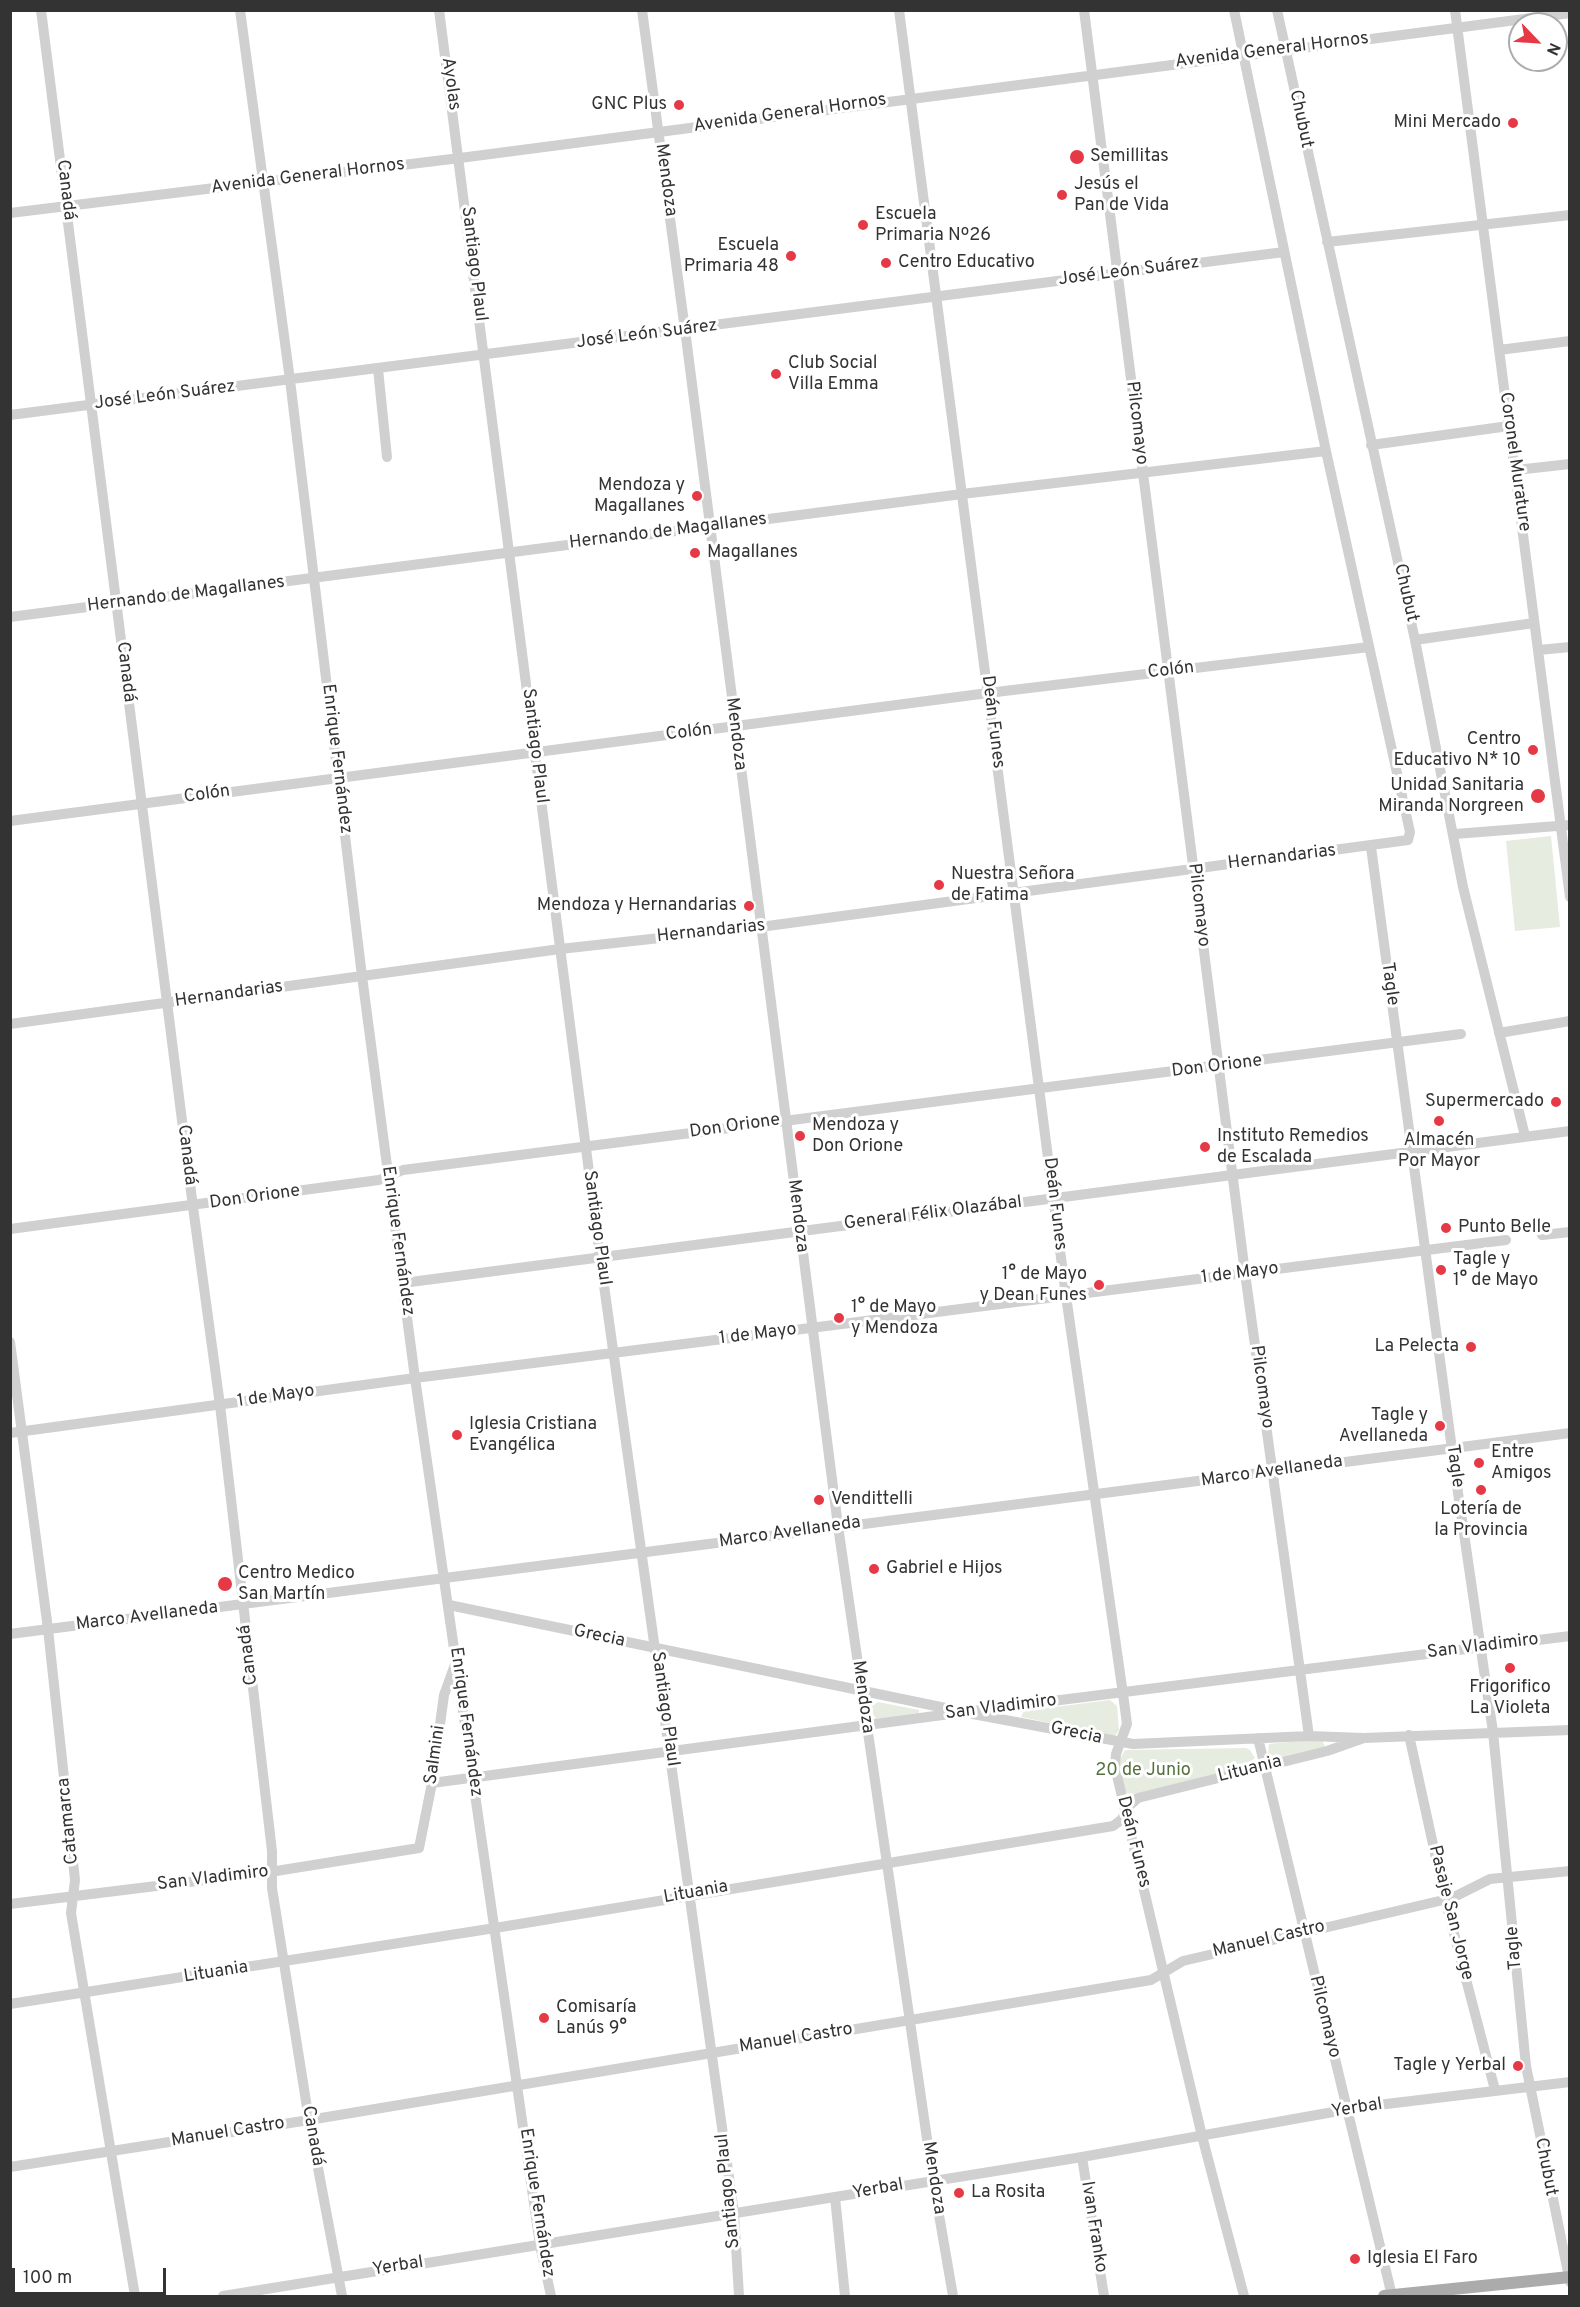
<!DOCTYPE html>
<html>
<head>
<meta charset="utf-8">
<style>
  body { margin:0 }
  #map { position:relative; width:1580px; height:2307px; overflow:hidden; background:#fff; font-family:Overpass,sans-serif }
  canvas { display:block }
  .frame { position:absolute; inset:0; border:12px solid #333; pointer-events:none }
  .north { position:absolute; left:1508px; top:12px; width:60px; height:60px; box-sizing:border-box; background:#fff; border:2px solid #adadad; border-radius:50%; rotate:115deg; font-size:16px; font-weight:700; line-height:24px; text-align:center; color:#333 }
  .north::after { content:''; display:block; margin:auto; width:21px; height:27px; background:#e63946; clip-path:polygon(50% 0,100% 100%,50% 72%,0 100%) }
  .scale { position:absolute; left:12px; top:2268px; width:154px; height:27px; box-sizing:border-box; border:3px solid #333; border-top:0; padding-left:8px; font-size:18px; line-height:21px; white-space:nowrap; color:#333; -webkit-text-stroke:4px #fff; paint-order:stroke }
</style>
</head>
<body>
<div id="map">
<canvas width="1580" height="2307"></canvas>
<div class="frame"></div>
<div class="north">N</div>
<div class="scale">100 m</div>
</div>
<script>
const c = document.querySelector('canvas').getContext('2d');
c.lineJoin = 'round';
function fillPath(path, color) { c.fillStyle = color; c.fill(path, 'evenodd'); }
const toPath = rows => new Path2D(rows.map(r => 'M' + r).join(''));
function trace(path, color, width, dash) { c.strokeStyle = color; c.lineWidth = width; c.lineCap = dash ? 'butt' : 'round'; c.setLineDash(dash || []); c.stroke(path); }
function drawText(font, color, halo, rows, align = 'center') {
  c.font = font + ' Overpass,sans-serif'; c.lineWidth = 6; c.setLineDash([]); c.textBaseline = 'middle'; c.strokeStyle = halo; c.fillStyle = color; for (const [text, x, y, turn = 0] of rows) {
    c.save(); c.translate(x, y); c.rotate((+turn || 0) * Math.PI / 180); c.textAlign = isNaN(turn) ? turn : align; if (halo) c.strokeText(text, 0, 0); c.fillText(text, 0, 0); c.restore();
  }
}
fillPath(toPath([
  [1551,836,1560,927,1515,931,1506,841],
  [1110,1700,1117,1706,1119,1730,1115,1736,1021,1717,1024,1711],
  [878,1702,919,1710,919,1713,876,1719,873,1714,872,1706],
  [1321,1739,1325,1746,1322,1749,1272,1760,1268,1754,1269,1744],
  [1246,1748,1250,1750,1255,1758,1248,1765,1131,1797,1125,1791,1119,1761,1125,1750]
]), '#e6ecdf');
trace(toPath([
  [41,10,193,1207,220,1405,272,1851,272,1888,309,2120,342,2296],
  [240,10,290,380,362,976,415,1378,540,2245,551,2296],
  [439,10,600,1257,734,2213,739,2296],
  [642,10,687,345,838,1526,933,2180,953,2296],
  [899,10,1066,1296,1123,1694,1127,1724,1116,1754,1115,1767,1202,2136,1244,2296],
  [1084,10,1245,1273,1309,1736],
  [1277,10,1415,640,1463,887,1525,1136],
  [1455,10,1570,897],
  [10,213,460,158,1570,13],
  [1327,242,1570,215],
  [1499,350,1570,341],
  [378,369,387,457],
  [10,415,1284,252],
  [1371,445,1509,426],
  [1516,470,1570,464],
  [10,617,962,494,1326,451],
  [1415,640,1534,623],
  [1539,650,1570,647],
  [10,821,988,693,1369,647],
  [1455,834,1570,825],
  [1371,847,1456,1479,1493,1732,1526,2066,1570,2282],
  [10,1024,560,949,760,927,1408,840,1410,832,1326,451,1234,10],
  [1499,1033,1570,1021],
  [10,1229,379,1180,403,1170,1461,1034],
  [1542,1235,1570,1232],
  [403,1283,1570,1131],
  [10,1342,48,1629,75,1880,71,1913,135,2296],
  [10,1433,415,1378,1506,1240],
  [449,1605,955,1710],
  [10,1634,1570,1433],
  [973,1714,1133,1744,1309,1736,1364,1738,1570,1730],
  [1409,1735,1445,1899,1495,2090],
  [1258,1738,1392,2296],
  [432,1783,965,1712,1570,1636],
  [10,1904,270,1872,419,1848,432,1783,444,1695,456,1662],
  [10,2004,495,1928,1113,1826,1121,1820,1130,1805,1138,1798,1327,1751,1364,1738],
  [1082,2157,1104,2296],
  [10,2167,309,2120,1151,1980,1183,1961,1452,1898,1490,1879,1570,1871],
  [835,2197,845,2296],
  [223,2296,1082,2157,1361,2107,1570,2082]
]), '#d0d0d0', 10);
trace(toPath([
  [1384,2296,1570,2277]
]), '#ababab', 12);
for (const [x, y, r, color] of [
  [679,105,6,"#e63946"],
  [1513,123,6,"#e63946"],
  [1077,157,8,"#e63946"],
  [1062,195,6,"#e63946"],
  [863,225,6,"#e63946"],
  [791,256,6,"#e63946"],
  [886,263,6,"#e63946"],
  [776,374,6,"#e63946"],
  [697,496,6,"#e63946"],
  [695,553,6,"#e63946"],
  [1533,750,6,"#e63946"],
  [1538,796,8,"#e63946"],
  [939,885,6,"#e63946"],
  [749,906,6,"#e63946"],
  [1556,1102,6,"#e63946"],
  [1439,1121,6,"#e63946"],
  [800,1136,6,"#e63946"],
  [1205,1147,6,"#e63946"],
  [1446,1228,6,"#e63946"],
  [1441,1270,6,"#e63946"],
  [1099,1285,6,"#e63946"],
  [839,1318,6,"#e63946"],
  [1471,1347,6,"#e63946"],
  [1440,1426,6,"#e63946"],
  [457,1435,6,"#e63946"],
  [1479,1463,6,"#e63946"],
  [1481,1490,6,"#e63946"],
  [819,1500,6,"#e63946"],
  [874,1569,6,"#e63946"],
  [225,1584,8,"#e63946"],
  [1510,1668,6,"#e63946"],
  [544,2018,6,"#e63946"],
  [1518,2066,6,"#e63946"],
  [959,2193,6,"#e63946"],
  [1355,2259,6,"#e63946"]
]) { const dot = new Path2D(); dot.arc(x, y, r, 0, 2 * Math.PI); c.fillStyle = color; c.fill(dot); trace(dot, '#fff', 2); }
drawText('18px', '#333', '#fff', [
  ["Avenida General Hornos",1272,51,-7],
  ["Ayolas",450,84,82],
  ["Avenida General Hornos",790,114,-8],
  ["Chubut",1300,119,78],
  ["Avenida General Hornos",308,177,-7],
  ["Mendoza",665,180,82],
  ["Canadá",65,190,83],
  ["Santiago Plaul",473,264,83],
  ["José León Suárez",1129,272,-7],
  ["José León Suárez",647,335,-7],
  ["José León Suárez",165,396,-7],
  ["Pilcomayo",1136,423,83],
  ["Coronel Murature",1514,462,82],
  ["Hernando de Magallanes",668,532,-7],
  ["Chubut",1405,593,77],
  ["Hernando de Magallanes",186,595,-7],
  ["Colón",1171,671,-7],
  ["Canadá",125,672,83],
  ["Deán Funes",992,722,83],
  ["Colón",689,733,-7],
  ["Mendoza",735,734,83],
  ["Santiago Plaul",534,746,83],
  ["Enrique Fernández",336,759,83],
  ["Colón",207,795,-8],
  ["Hernandarias",1282,858,-7],
  ["Pilcomayo",1198,905,83],
  ["Hernandarias",711,932,-6],
  ["Tagle",1389,984,82],
  ["Hernandarias",229,995,-8],
  ["Don Orione",1217,1067,-7],
  ["Don Orione",735,1127,-8],
  ["Canadá",186,1155,83],
  ["Don Orione",255,1198,-8],
  ["Deán Funes",1054,1204,83],
  ["General Félix Olazábal",933,1214,-7],
  ["Mendoza",797,1216,83],
  ["Santiago Plaul",596,1228,82],
  ["Enrique Fernández",397,1241,82],
  ["1 de Mayo",1240,1274,-7],
  ["1 de Mayo",758,1335,-7],
  ["Pilcomayo",1261,1387,82],
  ["1 de Mayo",276,1397,-8],
  ["Tagle",1454,1466,82],
  ["Marco Avellaneda",1272,1472,-8],
  ["Marco Avellaneda",790,1533,-8],
  ["Marco Avellaneda",147,1617,-7],
  ["Grecia",599,1637,12],
  ["San Vladimiro",1483,1647,-7],
  ["Canadá",249,1655,-97],
  ["Mendoza",862,1697,82],
  ["San Vladimiro",1001,1708,-7],
  ["Santiago Plaul",664,1709,82],
  ["Enrique Fernández",465,1722,82],
  ["Grecia",1076,1734,12],
  ["Salmini",436,1755,-82],
  ["Lituania",1250,1770,-14],
  ["Catamarca",69,1821,-96],
  ["Deán Funes",1133,1842,76],
  ["San Vladimiro",213,1879,-7],
  ["Lituania",696,1893,-10],
  ["Pasaje San Jorge",1450,1913,76],
  ["Manuel Castro",1269,1940,-13],
  ["Tagle",1515,1948,-95],
  ["Lituania",216,1973,-9],
  ["Pilcomayo",1324,2017,76],
  ["Manuel Castro",796,2039,-9],
  ["Yerbal",1357,2109,-9],
  ["Manuel Castro",228,2133,-9],
  ["Canadá",312,2136,80],
  ["Chubut",1545,2167,79],
  ["Mendoza",933,2178,81],
  ["Yerbal",878,2190,-10],
  ["Santiago Plaul",729,2191,-96],
  ["Enrique Fernández",536,2203,81],
  ["Ivan Franko",1093,2227,81],
  ["Yerbal",398,2267,-9]
]);
drawText('18px', '#333', '#fff', [
  ["GNC Plus",667,105,"right"],
  ["Mini Mercado",1501,123,"right"],
  ["Semillitas",1090,157],
  ["Jesús el",1074,185],
  ["Pan de Vida",1074,206],
  ["Escuela",875,215],
  ["Primaria Nº26",875,236],
  ["Escuela",779,246,"right"],
  ["Primaria 48",779,267,"right"],
  ["Centro Educativo",898,263],
  ["Club Social",788,364],
  ["Villa Emma",788,385],
  ["Mendoza y",685,486,"right"],
  ["Magallanes",685,507,"right"],
  ["Magallanes",707,553],
  ["Centro",1521,740,"right"],
  ["Educativo N* 10",1521,761,"right"],
  ["Unidad Sanitaria",1524,786,"right"],
  ["Miranda Norgreen",1524,807,"right"],
  ["Nuestra Señora",951,875],
  ["de Fatima",951,896],
  ["Mendoza y Hernandarias",737,906,"right"],
  ["Supermercado",1544,1102,"right"],
  ["Mendoza y",812,1126],
  ["Don Orione",812,1147],
  ["Instituto Remedios",1217,1137],
  ["de Escalada",1217,1158],
  ["Almacén",1439,1141,"center"],
  ["Por Mayor",1439,1162,"center"],
  ["Punto Belle",1458,1228],
  ["Tagle y",1453,1260],
  ["1° de Mayo",1453,1281],
  ["1° de Mayo",1087,1275,"right"],
  ["y Dean Funes",1087,1296,"right"],
  ["1° de Mayo",851,1308],
  ["y Mendoza",851,1329],
  ["La Pelecta",1459,1347,"right"],
  ["Tagle y",1428,1416,"right"],
  ["Avellaneda",1428,1437,"right"],
  ["Iglesia Cristiana",469,1425],
  ["Evangélica",469,1446],
  ["Entre",1491,1453],
  ["Amigos",1491,1474],
  ["Vendittelli",831,1500],
  ["Lotería de",1481,1510,"center"],
  ["la Provincia",1481,1531,"center"],
  ["Gabriel e Hijos",886,1569],
  ["Centro Medico",238,1574],
  ["San Martín",238,1595],
  ["Frigorifico",1510,1688,"center"],
  ["La Violeta",1510,1709,"center"],
  ["Comisaría",556,2008],
  ["Lanús 9°",556,2029],
  ["Tagle y Yerbal",1506,2066,"right"],
  ["La Rosita",971,2193],
  ["Iglesia El Faro",1367,2259]
], 'left');
drawText('18px', '#56703f', '#fff', [
  ["20 de Junio",1143,1771]
]);
</script>
</body>
</html>
